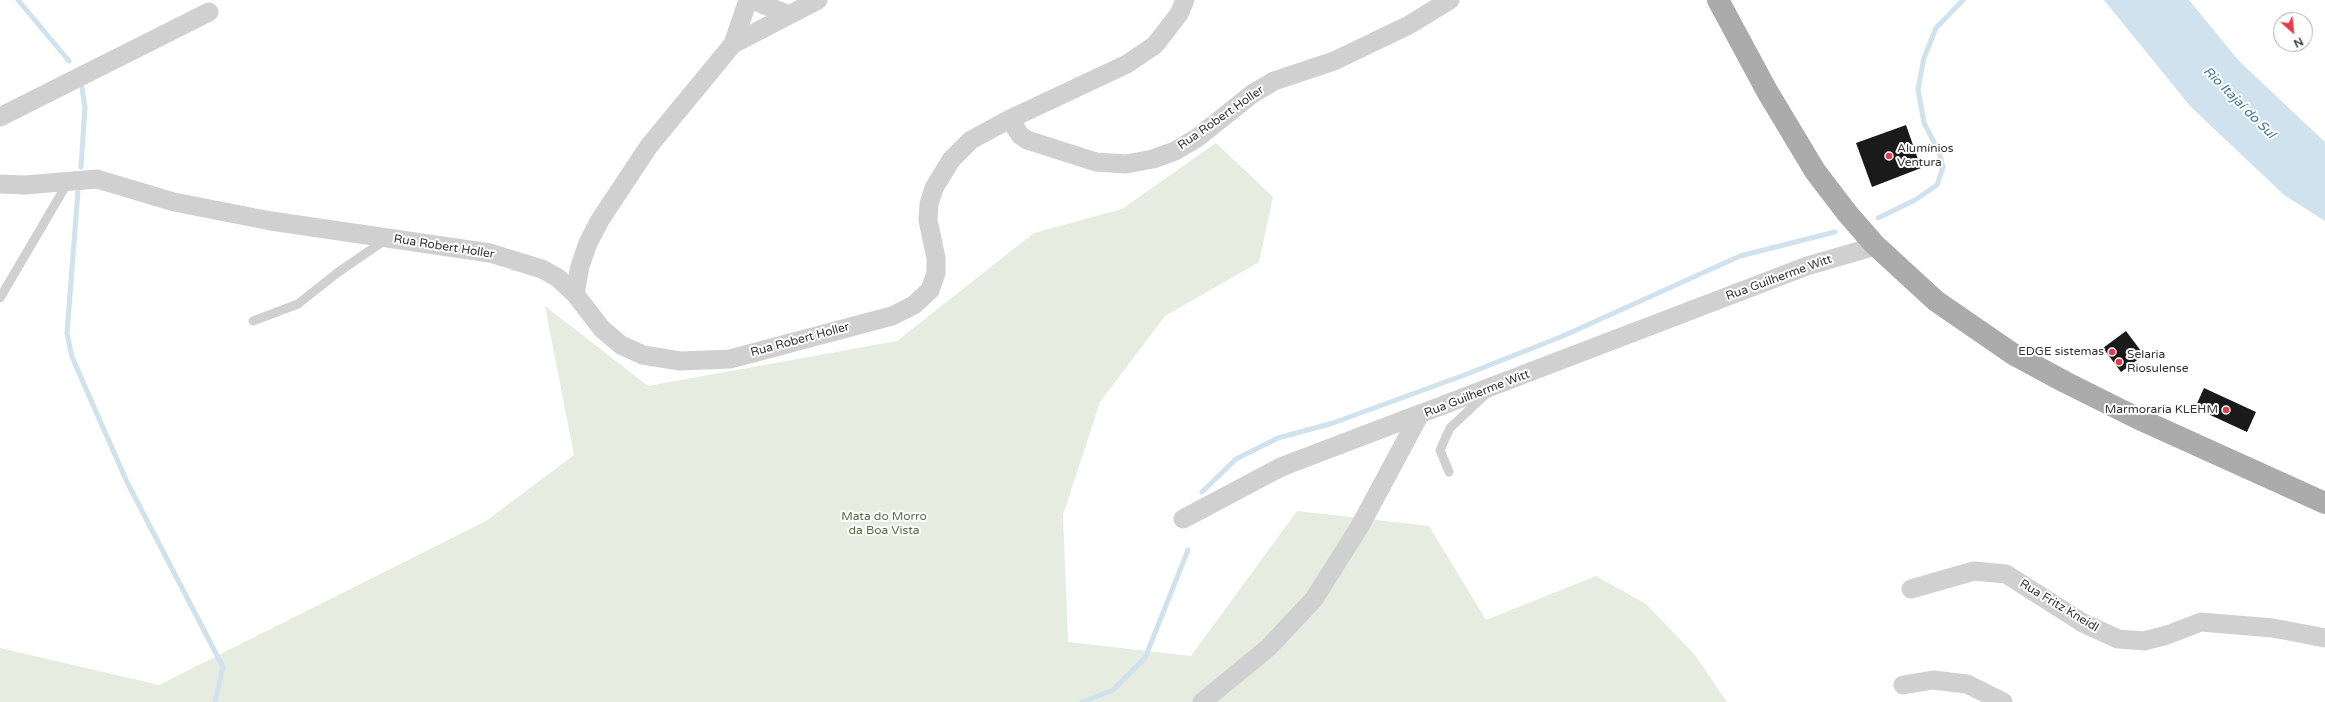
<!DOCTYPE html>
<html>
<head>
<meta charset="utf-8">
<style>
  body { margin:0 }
  #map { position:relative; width:2325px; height:702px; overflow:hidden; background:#fff; font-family:"Varela Round",sans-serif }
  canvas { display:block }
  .north { position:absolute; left:2273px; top:12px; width:40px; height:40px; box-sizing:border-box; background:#fff; border:1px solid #adadad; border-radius:50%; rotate:153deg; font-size:11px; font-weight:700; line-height:16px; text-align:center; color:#333 }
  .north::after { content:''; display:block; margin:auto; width:14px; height:18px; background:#e33b4a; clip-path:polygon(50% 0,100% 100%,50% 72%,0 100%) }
</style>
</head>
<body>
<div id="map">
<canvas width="2325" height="702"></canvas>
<div class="north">N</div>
</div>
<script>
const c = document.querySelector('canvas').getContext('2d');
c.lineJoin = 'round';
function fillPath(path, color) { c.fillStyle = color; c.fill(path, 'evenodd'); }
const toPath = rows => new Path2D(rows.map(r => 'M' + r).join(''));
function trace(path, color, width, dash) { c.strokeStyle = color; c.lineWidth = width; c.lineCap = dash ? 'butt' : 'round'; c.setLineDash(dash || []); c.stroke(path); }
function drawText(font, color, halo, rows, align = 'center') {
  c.font = font + ' "Varela Round",sans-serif'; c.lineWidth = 4; c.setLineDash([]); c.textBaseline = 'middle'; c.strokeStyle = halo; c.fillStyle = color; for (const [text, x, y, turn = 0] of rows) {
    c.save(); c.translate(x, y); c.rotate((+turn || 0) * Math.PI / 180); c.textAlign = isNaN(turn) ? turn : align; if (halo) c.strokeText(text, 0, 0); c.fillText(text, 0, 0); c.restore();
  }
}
fillPath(toPath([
  [1216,143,1273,197,1259,262,1165,316,1100,402,1063,515,1068,642,1191,656,1297,511,1429,526,1486,620,1596,576,1646,604,1695,655,1727,702,0,702,0,648,159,685,486,521,574,455,545,306,648,386,897,341,1034,233,1122,209]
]), '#e6ecdf');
fillPath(toPath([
  [2104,0,2189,0,2239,61,2325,142,2325,221,2284,195,2190,106]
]), '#cfe2ed');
trace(toPath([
  [18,0,69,61],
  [81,167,85,107,82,88],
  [78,191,67,333,72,357,127,482,223,667,215,702],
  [1878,218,1915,200,1937,185,1943,167,1939,152,1924,123,1918,89,1924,58,1936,28,1963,0],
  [1202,492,1236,459,1278,438,1333,423,1467,374,1563,336,1740,256,1835,232],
  [1082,702,1113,690,1145,658,1188,550]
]), '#cfe2ed', 5);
fillPath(toPath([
  [1906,125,1921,168,1872,187,1856,143],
  [2126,331,2144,355,2121,372,2103,348],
  [2204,388,2256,412,2247,432,2195,408]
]), '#1a1a1a');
trace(toPath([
  [0,298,68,182],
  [253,321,298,304,337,273,385,240],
  [1449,472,1440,450,1450,428,1485,395]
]), '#d0d0d0', 9);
trace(toPath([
  [752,0,789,15],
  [733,44,748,0],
  [0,117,209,12],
  [1010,119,1127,64,1155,45,1179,14,1185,0],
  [0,184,25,185,97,179,174,202,271,221,490,253,542,269,558,278,575,294,602,329,621,345,643,355,680,361,730,359,892,316,914,305,930,290,936,273,936,258,928,220,929,204,934,188,951,160,971,140,1010,119,1020,135,1027,140,1096,162,1126,164,1153,159,1175,151,1197,138,1252,94,1274,81,1334,61,1409,25,1450,0],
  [575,294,580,266,588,243,600,220,649,146,733,44,818,0],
  [1183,519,1281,467,1420,414],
  [1911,589,1974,571,2006,574,2083,623,2118,639,2144,641,2167,635,2201,622,2273,628,2325,638],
  [1903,685,1933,680,1967,684,2003,702],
  [1202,702,1268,648,1314,599,1360,526,1420,414,1807,266,1876,246]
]), '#d0d0d0', 19);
trace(toPath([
  [1718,0,1767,91,1815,171,1847,213,1874,244,1936,301,2013,354,2065,382,2137,418,2325,503]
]), '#ababab', 22);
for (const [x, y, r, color] of [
  [1889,156,4,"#e33b4a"],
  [2112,352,4,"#e33b4a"],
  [2119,362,4,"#e33b4a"],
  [2226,410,4,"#e33b4a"]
]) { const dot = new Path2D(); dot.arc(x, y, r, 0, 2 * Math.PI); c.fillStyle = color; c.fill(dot); trace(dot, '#fff', 1.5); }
drawText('12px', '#333', '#fff', [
  ["Rua Robert Holler",1221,118,-35],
  ["Rua Robert Holler",444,247,9],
  ["Rua Guilherme Witt",1779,278,-20],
  ["Rua Robert Holler",800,340,-15],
  ["Rua Guilherme Witt",1477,394,-21],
  ["Rua Fritz Kneidl",2059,606,31]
]);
drawText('12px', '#333', '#fff', [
  ["Alumínios",1897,149],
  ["Ventura",1897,163],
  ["EDGE sistemas",2104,352,"right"],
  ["Selaria",2127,355],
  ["Riosulense",2127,369],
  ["Marmoraria KLEHM",2218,410,"right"]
], 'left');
drawText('12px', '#566f40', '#fff', [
  ["Mata do Morro",884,517],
  ["da Boa Vista",884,531]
]);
drawText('italic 13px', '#407595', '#fff', [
  ["Rio Itajaí do Sul",2239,103,45]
]);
</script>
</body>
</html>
